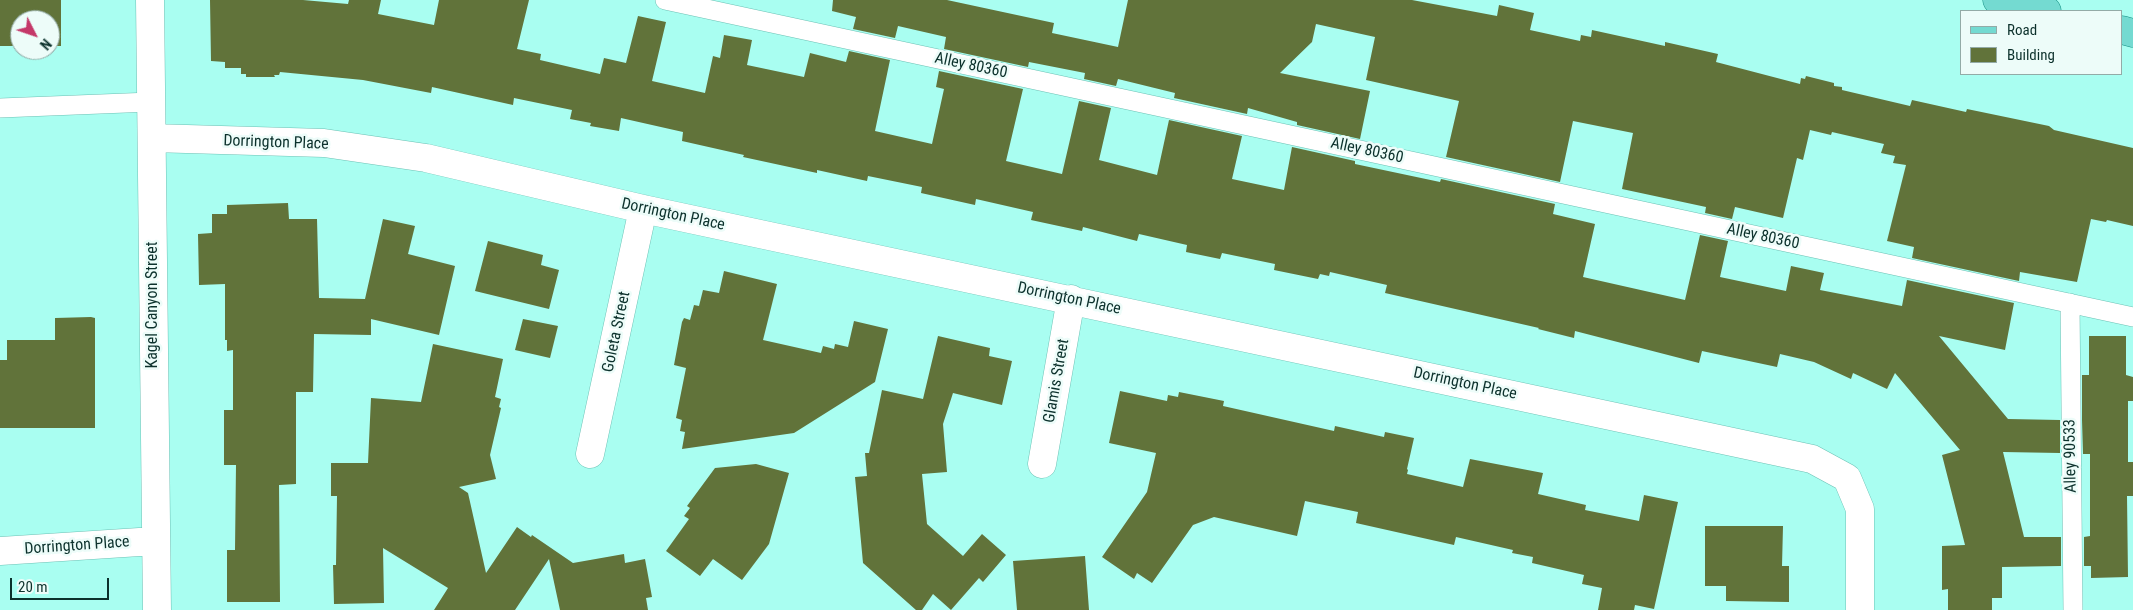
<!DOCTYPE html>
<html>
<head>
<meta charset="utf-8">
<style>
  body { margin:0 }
  #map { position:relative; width:2133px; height:610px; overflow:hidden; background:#a9fef1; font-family:"Roboto Condensed",sans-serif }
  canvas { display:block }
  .legend { position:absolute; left:1960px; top:10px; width:162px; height:65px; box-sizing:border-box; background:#edfcf9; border:1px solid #93aba7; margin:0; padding:6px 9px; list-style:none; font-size:15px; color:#0c312c }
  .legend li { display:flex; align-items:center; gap:10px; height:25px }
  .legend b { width:25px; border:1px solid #93aba7 }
  .north { position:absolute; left:10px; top:10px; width:50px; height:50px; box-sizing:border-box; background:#edfcf9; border:1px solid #93aba7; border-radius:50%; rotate:131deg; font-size:14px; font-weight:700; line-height:20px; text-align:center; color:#0c312c }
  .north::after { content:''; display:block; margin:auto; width:18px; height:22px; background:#c43869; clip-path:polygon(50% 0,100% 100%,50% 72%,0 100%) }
  .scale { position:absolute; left:10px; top:578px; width:99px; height:22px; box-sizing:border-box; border:2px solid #0c312c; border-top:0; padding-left:6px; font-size:15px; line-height:18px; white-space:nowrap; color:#0c312c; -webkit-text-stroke:4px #edfcf9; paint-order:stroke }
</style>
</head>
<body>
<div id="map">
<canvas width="2133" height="610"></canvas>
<ul class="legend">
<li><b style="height:6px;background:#74dad1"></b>Road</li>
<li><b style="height:14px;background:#61733a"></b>Building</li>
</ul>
<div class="north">N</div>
<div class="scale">20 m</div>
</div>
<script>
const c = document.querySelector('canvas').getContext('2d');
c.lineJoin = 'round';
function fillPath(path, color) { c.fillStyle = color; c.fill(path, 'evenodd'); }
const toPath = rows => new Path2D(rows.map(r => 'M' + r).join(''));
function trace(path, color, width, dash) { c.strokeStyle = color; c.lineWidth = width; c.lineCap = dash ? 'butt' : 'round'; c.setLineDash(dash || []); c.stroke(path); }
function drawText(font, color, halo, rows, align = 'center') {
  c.font = font + ' "Roboto Condensed",sans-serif'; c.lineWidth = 5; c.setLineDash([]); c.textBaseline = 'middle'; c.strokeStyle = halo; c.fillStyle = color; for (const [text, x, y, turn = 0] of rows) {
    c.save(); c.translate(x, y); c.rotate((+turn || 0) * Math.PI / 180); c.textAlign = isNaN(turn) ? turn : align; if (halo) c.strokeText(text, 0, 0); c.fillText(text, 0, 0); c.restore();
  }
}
fillPath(toPath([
  [0,0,61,0,61,46,50,46,50,20,20,20,20,46,0,46],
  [210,0,303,0,348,4,349,0,381,0,378,14,434,25,439,0,529,0,517,49,541,54,540,60,600,74,604,58,626,63,638,16,666,22,652,81,705,93,713,56,720,58,724,35,752,40,747,65,804,77,810,53,846,62,849,51,890,60,875,131,932,144,944,89,936,87,939,71,1023,89,1006,161,1062,174,1079,101,1111,108,1099,160,1157,175,1169,120,1242,136,1232,179,1284,190,1292,147,1355,161,1355,164,1440,182,1441,179,1555,204,1553,214,1595,224,1583,277,1685,300,1700,235,1728,241,1720,277,1786,291,1791,266,1824,273,1820,290,1902,306,1907,280,2014,303,2005,350,1939,336,2008,419,2060,420,2060,453,2003,452,2024,537,2061,537,2061,566,2002,567,2002,598,1992,598,1992,610,1948,610,1948,589,1942,590,1942,546,1965,545,1942,455,1960,450,1895,373,1887,389,1853,373,1851,379,1814,362,1780,354,1777,367,1702,351,1699,363,1575,331,1574,338,1538,329,1539,328,1385,293,1387,285,1330,272,1329,276,1320,274,1318,279,1274,270,1275,264,1222,253,1220,259,1186,252,1187,245,1139,234,1137,241,1083,227,1082,231,1031,220,1033,212,976,199,975,205,921,193,922,187,868,176,867,181,817,170,817,173,743,157,744,155,682,141,683,132,621,118,619,131,590,126,591,123,570,119,572,110,514,98,513,105,432,87,431,93,363,80,280,72,279,75,274,75,275,77,246,77,246,74,241,74,241,68,225,68,225,62,211,61],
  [833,0,947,0,1054,23,1052,33,1118,47,1128,0,1412,0,1497,16,1499,5,1534,13,1530,30,1580,41,1581,35,1591,37,1592,30,1665,46,1665,42,1718,54,1716,62,1800,84,1801,78,1805,79,1806,76,1834,83,1834,86,1842,87,1842,90,1910,106,1912,100,1966,112,1967,109,2049,126,2054,130,2133,148,2133,226,2107,220,2106,222,2091,219,2077,282,2020,272,2019,281,1912,258,1914,247,1887,241,1906,165,1893,163,1895,156,1881,153,1884,144,1832,132,1831,135,1810,130,1803,160,1797,158,1783,218,1735,207,1732,219,1705,213,1706,207,1622,189,1633,133,1573,121,1560,182,1446,157,1459,101,1366,80,1375,37,1316,24,1312,42,1280,73,1370,91,1360,139,1297,125,1297,122,1248,108,1247,114,1174,98,1175,93,1118,79,1116,86,1084,79,1085,73,1029,62,1028,67,944,49,946,37,898,26,895,38,853,29,856,17,832,11],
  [288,203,289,219,317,219,319,298,365,299,383,219,415,226,408,254,455,266,439,335,371,319,371,335,314,334,313,392,296,392,296,484,279,485,280,602,227,602,227,550,235,550,236,465,224,465,224,410,233,410,233,350,227,351,227,340,225,340,225,284,199,285,198,234,212,233,212,214,227,214,227,205],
  [488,241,543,255,541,265,559,270,549,309,475,291],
  [724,271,777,284,763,340,821,353,823,346,834,349,835,344,848,347,854,321,888,329,875,382,794,433,682,449,685,432,680,431,682,420,676,418,686,368,674,365,682,322,684,318,690,320,694,305,699,306,703,290,719,293],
  [91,317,95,318,95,428,0,428,0,360,7,360,7,340,55,340,55,318],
  [523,319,558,326,550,358,515,350],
  [938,336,990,348,989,356,1012,361,1002,405,953,393,943,424,947,472,922,474,927,524,963,556,982,534,1006,555,983,582,979,578,951,610,933,594,922,610,916,610,863,563,855,477,867,476,865,453,869,453,882,390,923,399],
  [2089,336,2126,336,2126,375,2133,377,2133,401,2128,401,2128,462,2133,462,2133,496,2127,496,2128,577,2091,578,2091,566,2084,566,2084,537,2090,536,2090,454,2083,454,2082,420,2082,375,2089,375],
  [433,344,503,359,495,397,501,399,499,407,501,408,490,455,496,479,459,487,468,493,486,573,517,527,531,537,532,535,573,563,624,554,625,563,645,559,652,597,646,598,648,610,560,610,549,559,515,610,434,610,448,588,383,548,384,603,334,604,333,565,336,565,337,496,331,496,331,463,368,463,371,398,421,402],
  [1120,391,1167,401,1168,395,1178,397,1179,392,1224,401,1223,406,1334,431,1335,426,1384,437,1385,432,1414,438,1407,469,1408,470,1407,474,1463,487,1470,459,1543,473,1538,494,1586,505,1585,510,1639,521,1644,495,1678,502,1654,609,1635,605,1634,610,1598,610,1602,588,1582,584,1584,575,1532,563,1533,557,1512,553,1513,550,1456,537,1454,545,1356,523,1358,512,1305,501,1297,536,1214,517,1193,525,1152,583,1137,573,1134,579,1102,557,1147,492,1156,453,1109,443],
  [756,464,789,473,769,544,742,580,713,559,700,576,666,551,689,519,684,516,690,508,687,506,715,468],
  [1705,526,1783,526,1782,566,1789,566,1789,602,1726,601,1726,586,1705,586],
  [1085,556,1089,610,1017,610,1013,561]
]), '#61733a');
const service = toPath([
  [665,0,2133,317],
  [0,108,151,102],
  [2070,303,2073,610]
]);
const minor = toPath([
  [150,0,157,610],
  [152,138,324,143,426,158,643,209,1812,459,1847,478,1860,509,1860,610],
  [590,454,643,209],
  [1042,464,1071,299],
  [0,551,155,541]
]);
const primary = toPath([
  [1997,0,2047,11],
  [2122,30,2133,33]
]);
trace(service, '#6dc1b5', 20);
trace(minor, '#6dc1b5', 29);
trace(primary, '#138f83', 29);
trace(service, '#fff', 19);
trace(minor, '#fff', 28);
trace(primary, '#74dad1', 28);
drawText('16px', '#0c312c', '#edfcf9', [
  ["Alley 80360",971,66,12],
  ["Dorrington Place",276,143,2],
  ["Alley 80360",1367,151,12],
  ["Dorrington Place",673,215,12],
  ["Alley 80360",1763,237,12],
  ["Dorrington Place",1069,299,12],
  ["Kagel Canyon Street",153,305,-90],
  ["Goleta Street",617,332,-78],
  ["Glamis Street",1057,381,-80],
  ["Dorrington Place",1465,384,12],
  ["Alley 90533",2071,456,-91],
  ["Dorrington Place",77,546,-4]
]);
</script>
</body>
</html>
